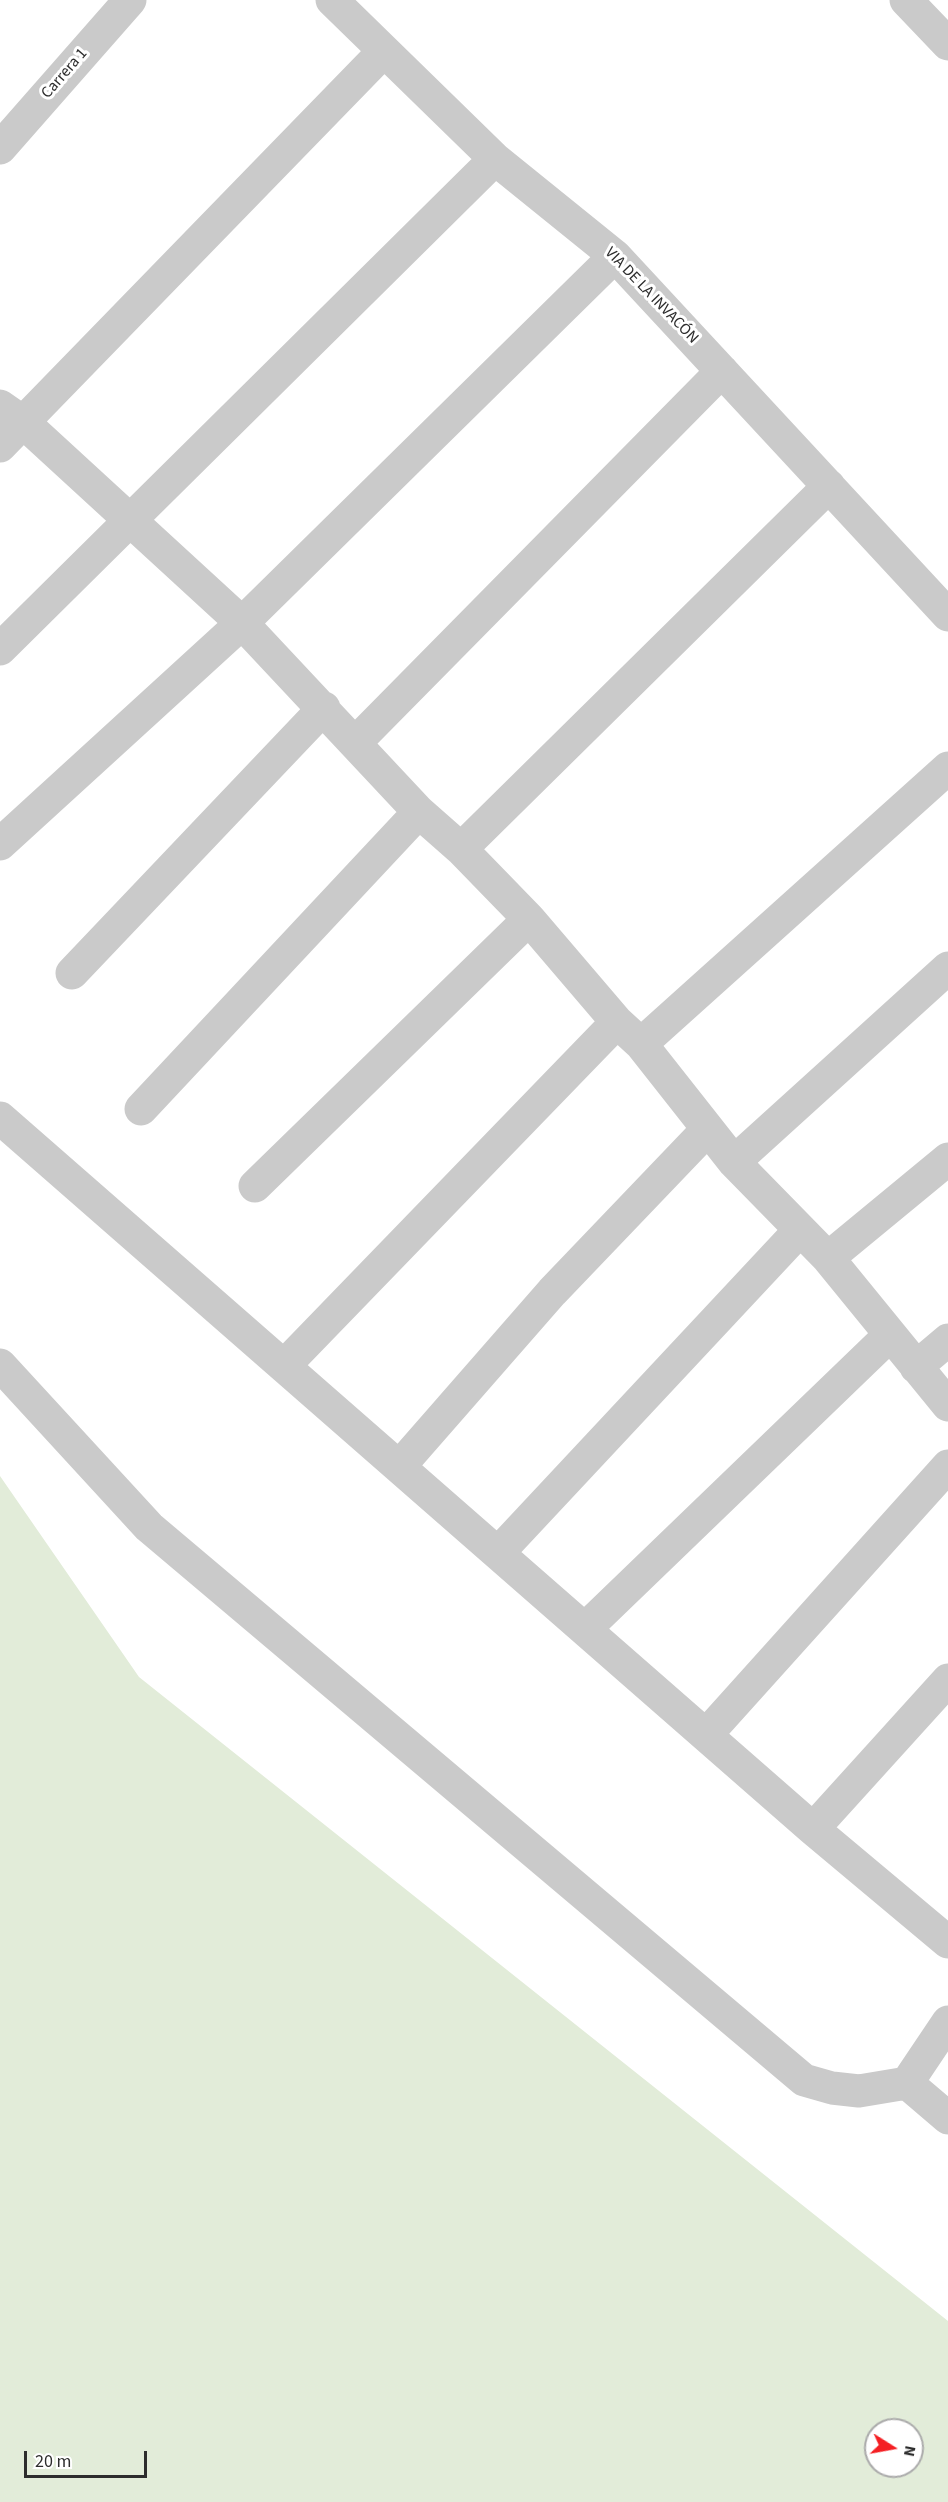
<!DOCTYPE html>
<html>
<head>
<meta charset="utf-8">
<style>
  body { margin:0 }
  #map { position:relative; width:948px; height:2502px; overflow:hidden; background:#fff; font-family:"Source Sans 3",sans-serif }
  canvas { display:block }
  .north { position:absolute; left:864px; top:2418px; width:60px; height:60px; box-sizing:border-box; background:#fff; border:2px solid #ababab; border-radius:50%; rotate:101deg; font-size:16px; font-weight:700; line-height:24px; text-align:center; color:#2d2d2d }
  .north::after { content:''; display:block; margin:auto; width:21px; height:27px; background:#f41f23; clip-path:polygon(50% 0,100% 100%,50% 72%,0 100%) }
  .scale { position:absolute; left:24px; top:2451px; width:123px; height:27px; box-sizing:border-box; border:3px solid #2d2d2d; border-top:0; padding-left:8px; font-size:18px; line-height:21px; white-space:nowrap; color:#2d2d2d; -webkit-text-stroke:4px #fff; paint-order:stroke }
</style>
</head>
<body>
<div id="map">
<canvas width="948" height="2502"></canvas>
<div class="north">N</div>
<div class="scale">20 m</div>
</div>
<script>
const c = document.querySelector('canvas').getContext('2d');
c.lineJoin = 'round';
function fillPath(path, color) { c.fillStyle = color; c.fill(path, 'evenodd'); }
const toPath = rows => new Path2D(rows.map(r => 'M' + r).join(''));
function trace(path, color, width, dash) { c.strokeStyle = color; c.lineWidth = width; c.lineCap = dash ? 'butt' : 'round'; c.setLineDash(dash || []); c.stroke(path); }
function drawText(font, color, halo, rows, align = 'center') {
  c.font = font + ' "Source Sans 3",sans-serif'; c.lineWidth = 6; c.setLineDash([]); c.textBaseline = 'middle'; c.strokeStyle = halo; c.fillStyle = color; for (const [text, x, y, turn = 0] of rows) {
    c.save(); c.translate(x, y); c.rotate((+turn || 0) * Math.PI / 180); c.textAlign = isNaN(turn) ? turn : align; if (halo) c.strokeText(text, 0, 0); c.fillText(text, 0, 0); c.restore();
  }
}
fillPath(toPath([
  [0,1476,139,1677,948,2321,948,2502,0,2502],
  [876,2430,912,2430,912,2466,876,2466]
]), '#e2ecd9');
trace(toPath([
  [332,0,495,159,615,256,948,615],
  [906,0,948,44],
  [0,148,130,0],
  [0,406,23,422,242,623,419,812,461,849,529,919,617,1022,641,1044,734,1162,828,1258,948,1405],
  [0,446,384,51],
  [0,649,495,159],
  [356,742,722,371],
  [0,844,242,623,615,256],
  [461,849,829,486],
  [72,973,324,708],
  [641,1044,948,768],
  [141,1109,419,812],
  [0,1118,813,1829,948,1942],
  [734,1162,948,968],
  [255,1186,529,919],
  [828,1258,948,1159],
  [0,1365,149,1527,804,2080,832,2088,859,2091,907,2083],
  [284,1366,617,1022],
  [916,1367,948,1340],
  [399,1467,552,1292,707,1130],
  [498,1553,800,1230],
  [585,1629,890,1335],
  [706,1735,948,1466],
  [813,1829,948,1680],
  [948,2022,907,2083,948,2118]
]), '#cacaca', 33);
drawText('16px', '#2d2d2d', '#fff', [
  ["Carrera 1",65,74,-49],
  ["VIA DE LA INVACÓN",651,296,46]
]);
</script>
</body>
</html>
